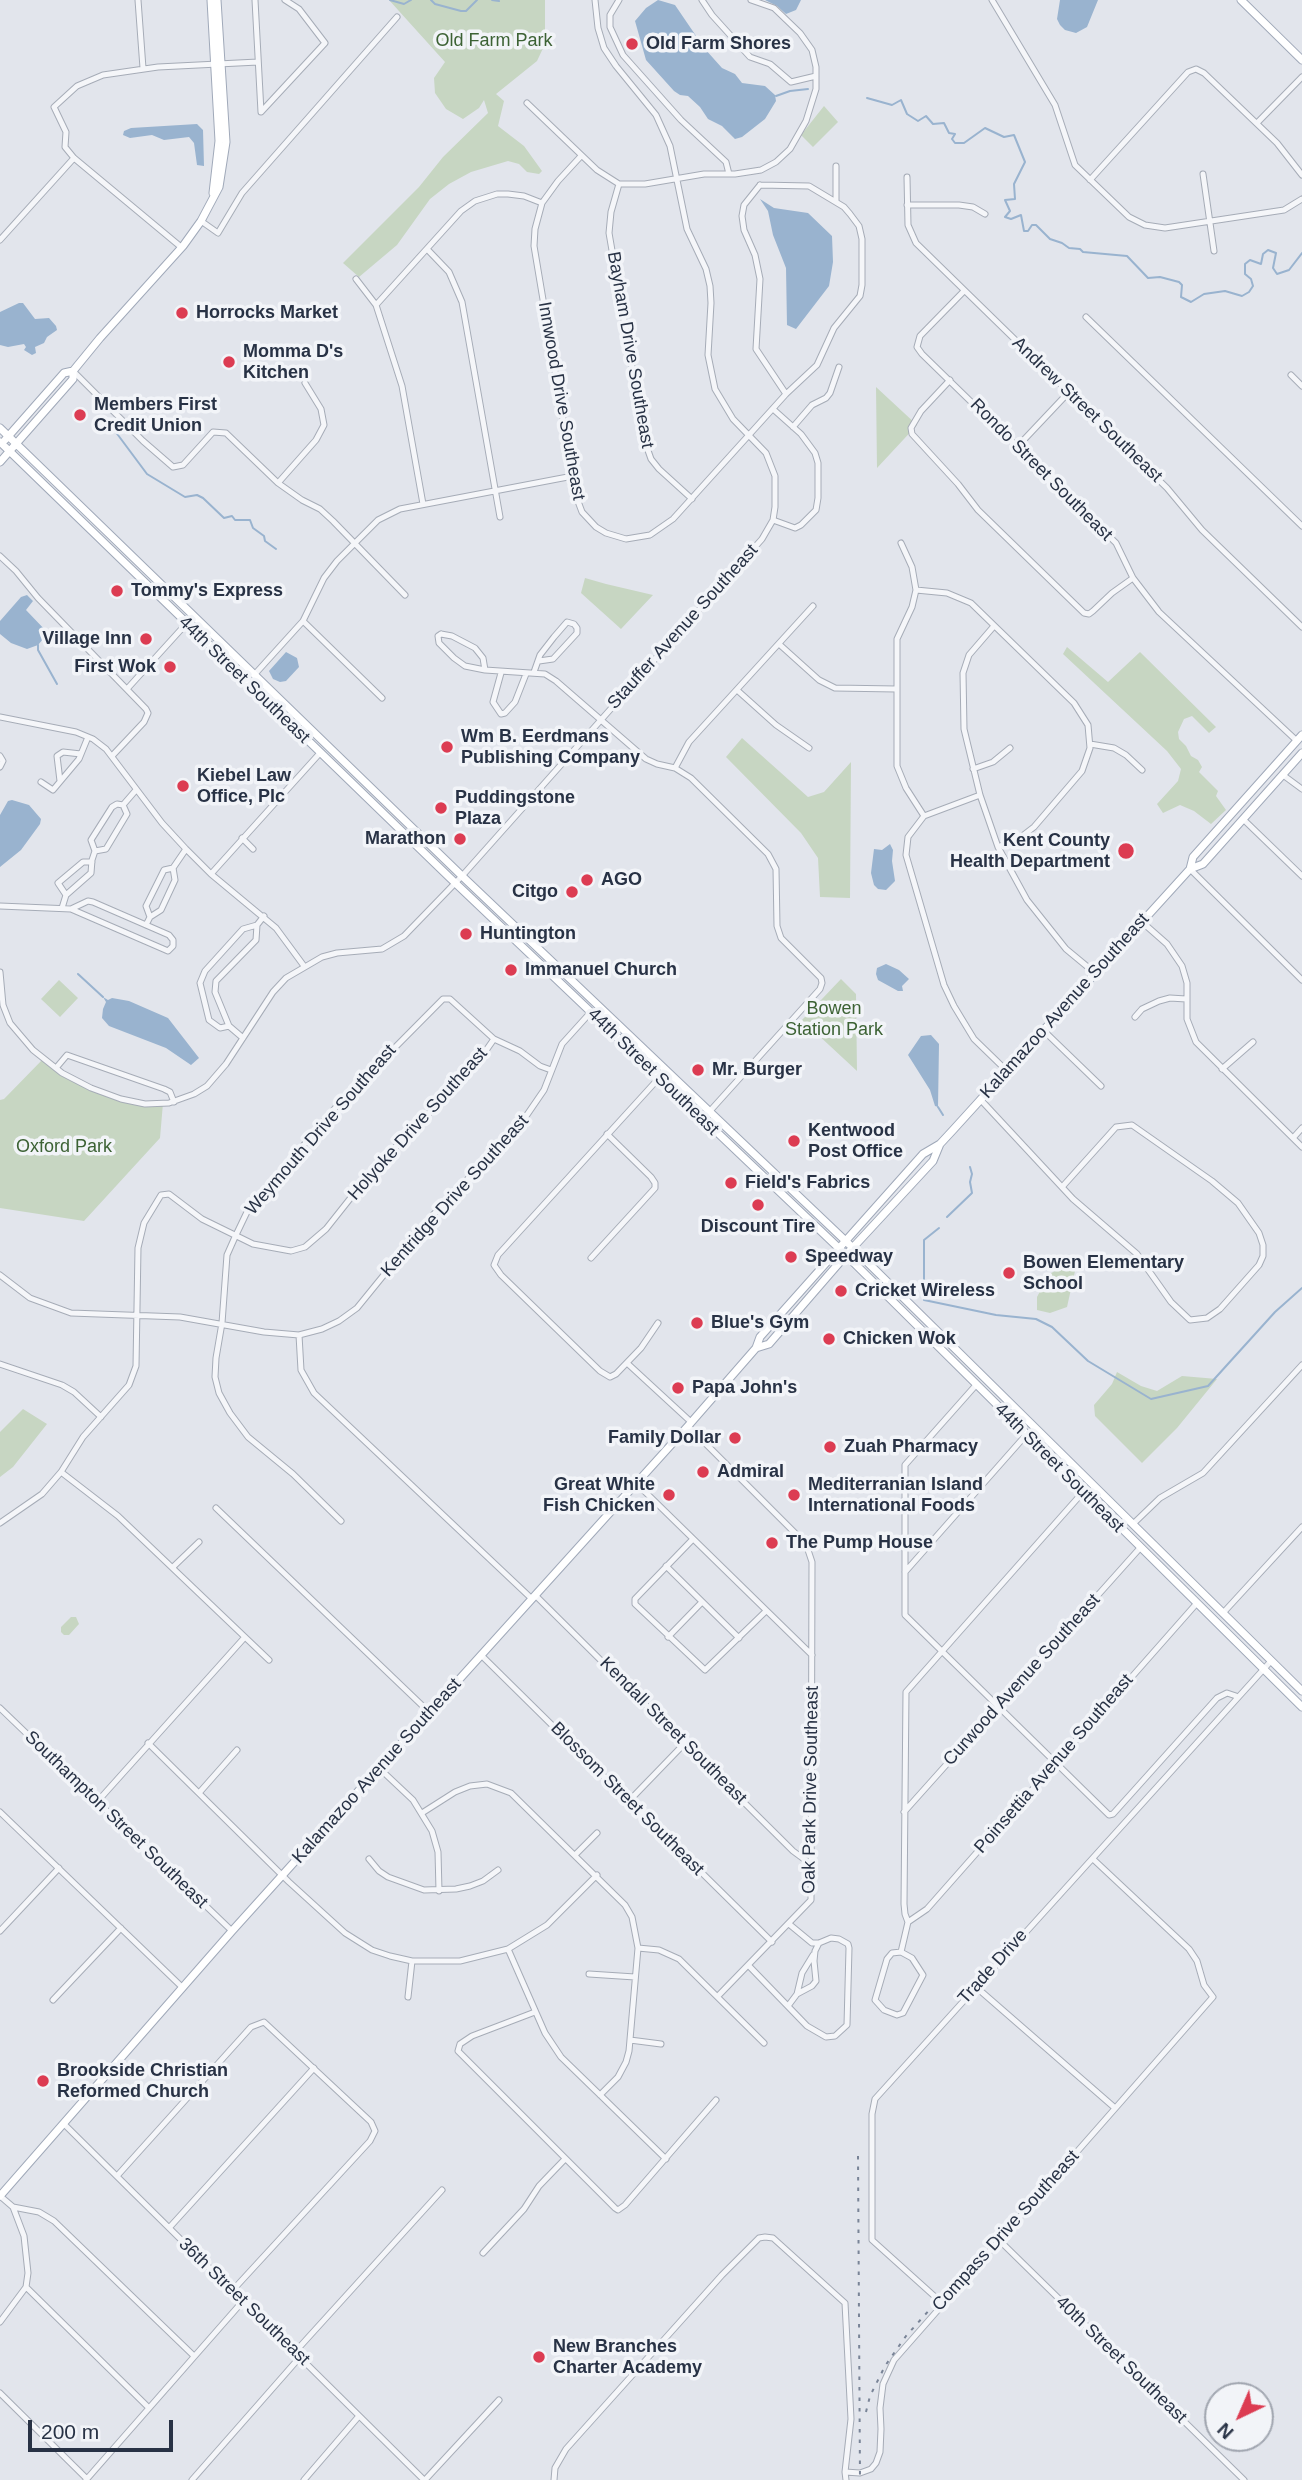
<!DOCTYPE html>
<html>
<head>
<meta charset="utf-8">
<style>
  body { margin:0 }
  #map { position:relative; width:1302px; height:2480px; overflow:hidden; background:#e2e5ec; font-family:Helvetica,sans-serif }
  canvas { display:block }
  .north { position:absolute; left:1204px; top:2382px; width:70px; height:70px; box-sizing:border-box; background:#f2f4f8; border:2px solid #a1a6b0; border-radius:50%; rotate:224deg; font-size:19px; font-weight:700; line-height:28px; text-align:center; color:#283245 }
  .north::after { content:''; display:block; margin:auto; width:24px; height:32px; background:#dc3c52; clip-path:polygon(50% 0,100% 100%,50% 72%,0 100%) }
  .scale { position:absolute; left:28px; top:2420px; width:145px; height:32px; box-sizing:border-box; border:4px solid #283245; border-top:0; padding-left:9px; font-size:21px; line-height:24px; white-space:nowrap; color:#283245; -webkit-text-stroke:5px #f2f4f8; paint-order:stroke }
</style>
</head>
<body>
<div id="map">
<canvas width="1302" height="2480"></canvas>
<div class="north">N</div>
<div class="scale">200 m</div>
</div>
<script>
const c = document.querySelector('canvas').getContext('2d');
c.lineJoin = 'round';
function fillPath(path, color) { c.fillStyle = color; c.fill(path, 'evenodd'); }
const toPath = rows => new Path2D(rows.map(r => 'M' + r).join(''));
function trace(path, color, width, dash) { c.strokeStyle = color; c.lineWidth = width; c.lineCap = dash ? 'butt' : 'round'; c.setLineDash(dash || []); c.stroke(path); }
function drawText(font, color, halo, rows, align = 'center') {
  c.font = font + ' Helvetica,sans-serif'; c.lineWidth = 7; c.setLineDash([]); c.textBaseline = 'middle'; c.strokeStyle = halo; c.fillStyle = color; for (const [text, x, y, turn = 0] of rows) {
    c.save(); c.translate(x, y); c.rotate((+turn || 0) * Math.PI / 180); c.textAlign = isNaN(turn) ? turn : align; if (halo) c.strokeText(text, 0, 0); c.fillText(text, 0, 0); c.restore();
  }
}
fillPath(toPath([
  [389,0,545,0,545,44,537,61,496,94,504,101,498,126,524,146,542,171,539,174,527,172,519,164,508,161,471,172,449,184,430,199,397,245,359,277,343,263,419,187,443,157,488,113,484,100,479,108,463,119,446,109,435,93,434,78,445,62],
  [824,106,838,122,813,147,801,135],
  [876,387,917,425,877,468],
  [585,578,606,584,653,595,621,629,581,593],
  [1067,647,1108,682,1140,652,1216,727,1209,733,1192,716,1184,719,1178,732,1179,739,1186,746,1191,756,1198,760,1202,767,1199,772,1218,791,1216,796,1226,810,1211,824,1194,811,1180,805,1163,813,1157,804,1178,781,1181,769,1167,751,1063,654],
  [742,738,808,797,824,792,851,762,850,898,820,897,818,858,801,833,726,757],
  [841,979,856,994,857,1071,802,1020],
  [59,980,78,998,60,1017,41,999],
  [43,1059,91,1088,145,1104,163,1103,160,1138,84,1221,0,1208,0,1100,4,1099],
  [1064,1267,1073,1269,1075,1271,1067,1307,1050,1313,1037,1310,1037,1297,1049,1274],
  [1117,1372,1141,1386,1157,1391,1182,1376,1217,1379,1177,1428,1142,1463,1095,1416,1094,1405,1112,1384],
  [23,1409,47,1424,13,1467,0,1477,0,1432],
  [71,1617,76,1617,79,1624,69,1635,64,1635,61,1632,61,1627]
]), '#c7d6c2');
fillPath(toPath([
  [658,0,675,5,705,49,722,68,735,74,742,83,765,86,775,95,776,101,765,119,742,137,735,139,722,126,708,119,700,107,688,96,680,95,674,91,646,60,635,21,646,8],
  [765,0,801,0,796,10,786,14,777,6],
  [1060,0,1098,0,1087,27,1076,33,1065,30,1060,25,1057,19],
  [197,124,203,130,204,166,197,165,194,143,189,137,164,140,152,135,130,138,123,135,124,131,131,128],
  [760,199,774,208,808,213,832,236,833,262,829,286,796,329,787,325,786,268,773,235,768,211],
  [19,303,23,303,35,319,49,318,56,326,57,330,47,337,44,343,35,347,36,353,32,355,24,350,26,347,24,344,8,347,0,345,0,312],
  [27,595,33,601,26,610,48,633,38,645,27,649,11,643,0,634,0,621,21,597],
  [286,652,297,658,299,667,286,681,280,682,273,679,269,671],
  [12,800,29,805,41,819,40,824,21,850,0,867,0,815,8,801],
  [890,844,893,850,892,861,895,881,886,890,878,889,874,885,871,873,874,849,882,850],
  [886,964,899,970,909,979,902,986,903,991,898,991,878,980,876,974,877,968],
  [103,997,108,1000,112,998,129,1001,168,1018,199,1058,191,1065,166,1048,109,1026,102,1018,103,1009,106,1002],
  [931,1035,939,1044,938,1107,935,1106,930,1090,908,1055,921,1036]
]), '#99b3cf');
trace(toPath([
  [390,0,404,4,411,0],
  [431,0,435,4,461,11,466,11,477,0],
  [492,0,499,1],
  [776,96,790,91,808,89],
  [867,98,892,105,901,100,907,114,918,121,926,116,933,124,944,123,949,133,955,134,952,139,955,143,964,143,985,128,1004,137,1014,135,1025,162,1014,184,1015,199,1005,200,1010,211,1005,217,1011,219,1021,215,1024,231,1028,231,1032,225,1036,225,1050,239,1062,243,1069,248,1080,249,1083,252,1127,256,1148,278,1160,277,1179,282,1182,285,1181,297,1191,302,1204,294,1225,291,1242,296,1249,292,1253,286,1251,279,1245,274,1245,264,1250,260,1261,264,1263,254,1268,250,1276,253,1273,268,1277,274,1289,270,1302,253],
  [115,431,147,474,185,497,197,495,203,498,224,518,232,516,235,520,250,520,253,528,264,536,265,541,276,549],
  [38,645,38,650,57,684],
  [78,974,103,997],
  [938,1107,943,1115],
  [947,1217,972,1193,970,1182,972,1174,970,1167],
  [939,1228,924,1240,924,1300,996,1315,1036,1319,1052,1327,1088,1361,1151,1399,1208,1386,1275,1312,1302,1288]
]), '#99b3cf', 2);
const minor = toPath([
  [138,0,143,68],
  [255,0,261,112,325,43,299,9,285,0],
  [619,0,610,15,610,27,623,55,681,120,726,162,729,174],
  [702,0,712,15,750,57,770,64,791,82,816,76],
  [992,0,1055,105,1075,165,1129,217,1145,225,1165,228,1284,210,1302,199],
  [527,103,597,170,619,184,645,184,704,174,735,174,761,170,776,162,790,149,806,121,816,89,816,67,812,50,800,33,774,8,751,0],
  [1257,123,1302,77],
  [581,156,558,181,542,203,535,229,534,246,576,496,582,512,596,527,606,533,626,539,650,535,673,519,786,394,817,365,834,328,860,296,862,285,862,239,859,226,850,214,844,207,809,186,760,185],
  [836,166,836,202],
  [1203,174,1214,251],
  [907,177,908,225,916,243,1167,488,1202,530,1302,627],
  [1090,180,1188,72,1196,69,1204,73,1277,143,1302,175],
  [619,184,611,212,609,233,645,442,651,459,659,469,692,499],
  [760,185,744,205,742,216,744,230,755,255,760,279,756,349,786,394],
  [907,205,959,205,973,207,985,214],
  [201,221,218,233,242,193,397,17],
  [0,240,74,158],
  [181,247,74,158,65,147,66,132,54,107,77,86,103,75,158,67,258,62],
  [427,249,449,272,462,302,500,517],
  [356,279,376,305,402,386,423,504],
  [964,291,920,336,917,347,922,354,1116,543,1133,578,1159,612,1297,741],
  [376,305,461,211,475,201,497,194,508,194,524,196,542,203],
  [1086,317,1302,526],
  [73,371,143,441,173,467,183,465,213,432,226,433,278,483,302,500,320,509,333,521,405,595],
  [1291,375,1302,386],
  [950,380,921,411,911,428,912,434,958,484,978,510,1084,613,1089,614,1093,611,1112,593,1133,578],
  [793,427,812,405,826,398,830,393,839,367],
  [1018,446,1069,392],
  [278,483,316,440,324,425,321,409,305,383],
  [773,520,795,528,801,525,816,510,818,498,818,463,815,453,801,434,773,409],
  [901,543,912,567,916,590,912,607,897,639,897,766,906,788,924,816],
  [0,556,16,571,38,598,146,709,148,713,144,722,112,756],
  [916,590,947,593,971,603,1074,703,1088,725,1090,748,1082,771,1034,827,1021,837,998,847],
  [303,621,382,698],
  [994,626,969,655,963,673,964,729,980,795,998,847,1027,900,1066,949,1095,973],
  [441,634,452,636,475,648,483,658,485,670,465,666,454,658,439,643,438,636,441,634],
  [779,644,819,680,835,688,896,689],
  [485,670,545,674,556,681,646,759,657,764,675,768,691,778,768,854,776,869,777,926,781,938,821,978,822,983,820,989,710,1111],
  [534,672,540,655,554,637,567,622,574,624,577,628,577,633,553,659,539,661],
  [501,673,493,702,501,714,505,713,515,702,526,674],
  [255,674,303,621,324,578,337,561,378,520,400,509,573,476],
  [127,689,186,624],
  [737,690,776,725,809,748],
  [0,717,76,732,93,739,106,749,162,823,186,849,211,874,276,928,304,966],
  [1090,744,1114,748,1126,755,1142,770],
  [0,756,3,761,0,767],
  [675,768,689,742,813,606],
  [973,769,993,762,1010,748],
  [1283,775,1302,789],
  [60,781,57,756,63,752,81,754],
  [41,782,53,790,79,759,88,737],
  [980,795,924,816,908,837,906,855,944,985,954,1006,974,1039,1007,1071],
  [1243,819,1302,876],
  [242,838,253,849],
  [95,851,106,849,127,814,123,805],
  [1190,869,1302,980],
  [211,874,320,753],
  [66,895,58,883,83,862,92,862],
  [0,906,71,909,168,951,173,946,173,940,169,935,93,902,88,901,71,909],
  [62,908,66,895,91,873,92,860,95,851,91,840,112,807,117,804,123,805,136,790],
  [150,917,146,906,164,870,173,868],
  [1142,922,1167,944,1182,966,1187,983,1187,1019,1196,1042,1302,1147],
  [146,925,150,917,161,910,175,880,173,868,186,849],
  [0,972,3,1005,10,1023,33,1050,62,1073,91,1088,121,1099,145,1104,169,1103,194,1094,207,1086,226,1064,273,992,286,978,322,957,337,953,382,949,404,936,462,876,762,539,773,520,775,507,775,476,766,453,733,419,715,389,708,355,711,303,710,286,706,269,687,229,670,146,656,115,616,66,604,48,598,28,595,0],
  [1135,1017,1142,1009,1159,1001,1170,998,1186,999],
  [229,1026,220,1028,209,1020,200,983,205,971,243,929,257,925,264,916],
  [1043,1030,1101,1086],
  [243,1038,229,1026,215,992,216,981,256,940,257,925],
  [56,1068,67,1055,164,1089,170,1092,174,1102],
  [1222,1069,1253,1042],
  [980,1099,1073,1199,1137,1254,1171,1302,1190,1320,1207,1318,1220,1309,1259,1265,1263,1256,1263,1245,1259,1233,1238,1203,1212,1181,1132,1125,1116,1127,1063,1186],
  [1293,1138,1302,1128],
  [591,1258,655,1188,655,1183,651,1177,607,1134],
  [0,1275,30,1298,71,1313,180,1317,264,1332,299,1335,322,1329,339,1321,357,1308,431,1217,520,1125,544,1090,562,1044,590,1013],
  [658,1323,641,1348,616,1374,610,1377,600,1371,501,1275,494,1265,498,1255,659,1078],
  [299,1335,301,1370,314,1393,532,1599],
  [627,1363,691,1422],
  [0,1364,62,1385,74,1392,101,1417],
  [976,1385,905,1465,905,1615,1109,1815,1113,1814,1217,1698,1227,1693,1236,1696],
  [688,1426,806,1544,812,1562,811,1900,718,1996],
  [61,1472,118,1516,269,1660],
  [636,1483,812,1655],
  [216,1508,429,1712],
  [341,1521,293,1474,248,1437,230,1413,219,1393,215,1377,216,1358,222,1323,227,1255,235,1237,247,1212,336,1107,443,999,450,999,494,1039,520,1051,540,1066,551,1070],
  [0,1523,42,1494,61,1472,83,1437,129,1385,136,1366,138,1248,144,1223,161,1195,169,1194,202,1219,253,1244,291,1251,305,1247,326,1229,372,1171,440,1102,480,1059,494,1039],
  [1133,1524,1160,1498,1203,1473,1302,1365],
  [693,1539,635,1599,635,1604,705,1670,766,1611],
  [666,1566,739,1638],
  [173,1567,199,1542],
  [905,1572,1026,1435],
  [535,1595,793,1851,812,1865],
  [1223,1613,1302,1527],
  [668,1637,702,1602],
  [482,1656,772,1942],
  [0,1708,232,1931],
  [148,1743,289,1882,345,1933,372,1950,390,1956,412,1961,460,1961,508,1949,547,1925,597,1875],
  [379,1768,413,1800,432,1831,438,1852,439,1891],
  [199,1793,237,1750],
  [629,1801,685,1743],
  [97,1802,245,1637],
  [0,1812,183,1988],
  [904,1812,1140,1548],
  [422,1813,455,1792,470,1786,487,1784,511,1793,625,1905,632,1917,638,1948,629,2051,626,2062,618,2077,600,2095],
  [576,1854,597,1833],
  [369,1859,379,1871,388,1877,424,1890,456,1889,470,1886,483,1881,498,1870],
  [908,1922,905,1914,904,1904,906,1692,1084,1491],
  [908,1922,927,1909,1197,1603],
  [789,1924,812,1943,819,1943],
  [0,1931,59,1868],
  [638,1948,659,1950,679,1959,764,2043],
  [508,1949,545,2033,561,2057,666,2159],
  [901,1952,912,1958,923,1975,903,2013,897,2015,884,2010,875,2000,887,1959,892,1953,901,1952],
  [901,1952,908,1922],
  [749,1966,807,2026,826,2037,835,2036,847,2025,849,1948,848,1944,839,1939,831,1938,819,1943],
  [589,1974,635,1977],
  [976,1987,1115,2108],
  [797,1994,802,1973,813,1955],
  [408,1997,412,1961],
  [53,2000,121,1928],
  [788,2006,797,1994,812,1986,816,1981,814,1961,815,1951,819,1943],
  [535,2012,472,2036,460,2044,458,2051,615,2208,618,2210,625,2205,716,2100],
  [630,2040,661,2044],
  [64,2124,424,2480],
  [117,2176,251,2027,264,2022,371,2122,375,2131,370,2141,232,2291],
  [0,2196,13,2207,39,2212,54,2221,194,2356],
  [169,2228,314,2068],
  [999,2240,1244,2480],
  [483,2253,524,2209,539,2186,565,2159],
  [26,2287,149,2408],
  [942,2303,872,2240,872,2114,875,2099,1271,1661],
  [0,2322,26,2287,28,2273,24,2236,13,2207],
  [295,2352,442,2190],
  [0,2393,87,2479],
  [845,2472,860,2473,871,2469,876,2463,880,2452,881,2429,880,2408,883,2384,894,2360,1213,1997,1204,1985,1197,1961,1189,1949,1093,1859],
  [86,2480,243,2301],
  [192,2480,300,2357],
  [304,2480,359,2416],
  [425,2480,499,2400],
  [554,2480,555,2468,566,2449,722,2275,759,2238,765,2237,773,2238,845,2303,851,2419,845,2472,846,2480]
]);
const major = toPath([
  [211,0,219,141,213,193],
  [1241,0,1302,60],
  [0,428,462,876,853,1248,1302,1691],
  [5,440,64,373,73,371],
  [0,442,449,877,846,1255,1302,1707],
  [0,462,73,379,73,371,100,338,183,246,201,221,219,187,226,142,217,0],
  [1190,869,1203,864,1302,753],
  [756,1348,769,1344,846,1255,933,1161,940,1144],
  [0,2196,232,1931,688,1426,756,1348,760,1337,923,1154,940,1144,953,1130,1190,869,1193,857,1302,735]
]);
trace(minor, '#a6acb7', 7);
trace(major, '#a0a9b9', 9);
trace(minor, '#f5f6f9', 5);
trace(major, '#fff', 7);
trace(toPath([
  [858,2156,860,2480],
  [866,2412,870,2396,885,2366,906,2336,932,2307]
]), '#798497', 2, [3.5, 7]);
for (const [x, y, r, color] of [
  [632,44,7,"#dc3c52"],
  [182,313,7,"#dc3c52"],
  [229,362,7,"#dc3c52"],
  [80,415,7,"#dc3c52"],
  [117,591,7,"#dc3c52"],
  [146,639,7,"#dc3c52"],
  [170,667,7,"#dc3c52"],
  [447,747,7,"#dc3c52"],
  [183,786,7,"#dc3c52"],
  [441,808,7,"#dc3c52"],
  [460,839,7,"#dc3c52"],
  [1126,851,9,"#dc3c52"],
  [587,880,7,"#dc3c52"],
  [572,892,7,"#dc3c52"],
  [466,934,7,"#dc3c52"],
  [511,970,7,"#dc3c52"],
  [698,1070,7,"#dc3c52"],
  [794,1141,7,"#dc3c52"],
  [731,1183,7,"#dc3c52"],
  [758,1205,7,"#dc3c52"],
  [791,1257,7,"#dc3c52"],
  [1009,1273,7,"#dc3c52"],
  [841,1291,7,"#dc3c52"],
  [697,1323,7,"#dc3c52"],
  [829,1339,7,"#dc3c52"],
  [678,1388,7,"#dc3c52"],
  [735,1438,7,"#dc3c52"],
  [830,1447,7,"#dc3c52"],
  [703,1472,7,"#dc3c52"],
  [669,1495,7,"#dc3c52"],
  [794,1495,7,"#dc3c52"],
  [772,1543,7,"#dc3c52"],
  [43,2081,7,"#dc3c52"],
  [539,2357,7,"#dc3c52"]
]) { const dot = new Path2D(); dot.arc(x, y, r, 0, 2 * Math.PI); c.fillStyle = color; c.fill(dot); trace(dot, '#f2f4f8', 2.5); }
drawText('18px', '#3c6234', '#f2f4f8', [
  ["Old Farm Park",494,41],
  ["Bowen",834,1009],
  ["Station Park",834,1030],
  ["Oxford Park",64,1147]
]);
drawText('bold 18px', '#283245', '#f2f4f8', [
  ["Old Farm Shores",646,44],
  ["Horrocks Market",196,313],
  ["Momma D's",243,352],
  ["Kitchen",243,373],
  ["Members First",94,405],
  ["Credit Union",94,426],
  ["Tommy's Express",131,591],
  ["Village Inn",132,639,"right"],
  ["First Wok",156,667,"right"],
  ["Wm B. Eerdmans",461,737],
  ["Publishing Company",461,758],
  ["Kiebel Law",197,776],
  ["Office, Plc",197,797],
  ["Puddingstone",455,798],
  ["Plaza",455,819],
  ["Marathon",446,839,"right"],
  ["Kent County",1110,841,"right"],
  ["Health Department",1110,862,"right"],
  ["AGO",601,880],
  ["Citgo",558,892,"right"],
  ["Huntington",480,934],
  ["Immanuel Church",525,970],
  ["Mr. Burger",712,1070],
  ["Kentwood",808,1131],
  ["Post Office",808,1152],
  ["Field's Fabrics",745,1183],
  ["Discount Tire",758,1227,"center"],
  ["Speedway",805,1257],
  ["Bowen Elementary",1023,1263],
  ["School",1023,1284],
  ["Cricket Wireless",855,1291],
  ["Blue's Gym",711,1323],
  ["Chicken Wok",843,1339],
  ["Papa John's",692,1388],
  ["Family Dollar",721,1438,"right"],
  ["Zuah Pharmacy",844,1447],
  ["Admiral",717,1472],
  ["Great White",655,1485,"right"],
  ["Fish Chicken",655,1506,"right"],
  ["Mediterranian Island",808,1485],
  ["International Foods",808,1506],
  ["The Pump House",786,1543],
  ["Brookside Christian",57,2071],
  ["Reformed Church",57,2092],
  ["New Branches",553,2347],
  ["Charter Academy",553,2368]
], 'left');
drawText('18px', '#283245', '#f2f4f8', [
  ["Bayham Drive Southeast",630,350,80],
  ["Innwood Drive Southeast",561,401,80],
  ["Andrew Street Southeast",1087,410,44],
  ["Rondo Street Southeast",1041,470,45],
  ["Stauffer Avenue Southeast",683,627,-48],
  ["44th Street Southeast",244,680,44],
  ["Kalamazoo Avenue Southeast",1065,1006,-48],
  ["44th Street Southeast",653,1072,44],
  ["Holyoke Drive Southeast",418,1124,-48],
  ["Weymouth Drive Southeast",321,1130,-49],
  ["Kentridge Drive Southeast",455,1196,-48],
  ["44th Street Southeast",1059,1468,45],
  ["Curwood Avenue Southeast",1022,1680,-48],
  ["Kendall Street Southeast",673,1731,45],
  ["Poinsettia Avenue Southeast",1054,1764,-49],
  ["Kalamazoo Avenue Southeast",377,1771,-48],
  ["Oak Park Drive Southeast",811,1790,-89],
  ["Blossom Street Southeast",627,1799,45],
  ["Southampton Street Southeast",116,1820,44],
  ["Trade Drive",993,1967,-48],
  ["Compass Drive Southeast",1006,2231,-48],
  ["36th Street Southeast",244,2302,44],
  ["40th Street Southeast",1121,2360,44]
]);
</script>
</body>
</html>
